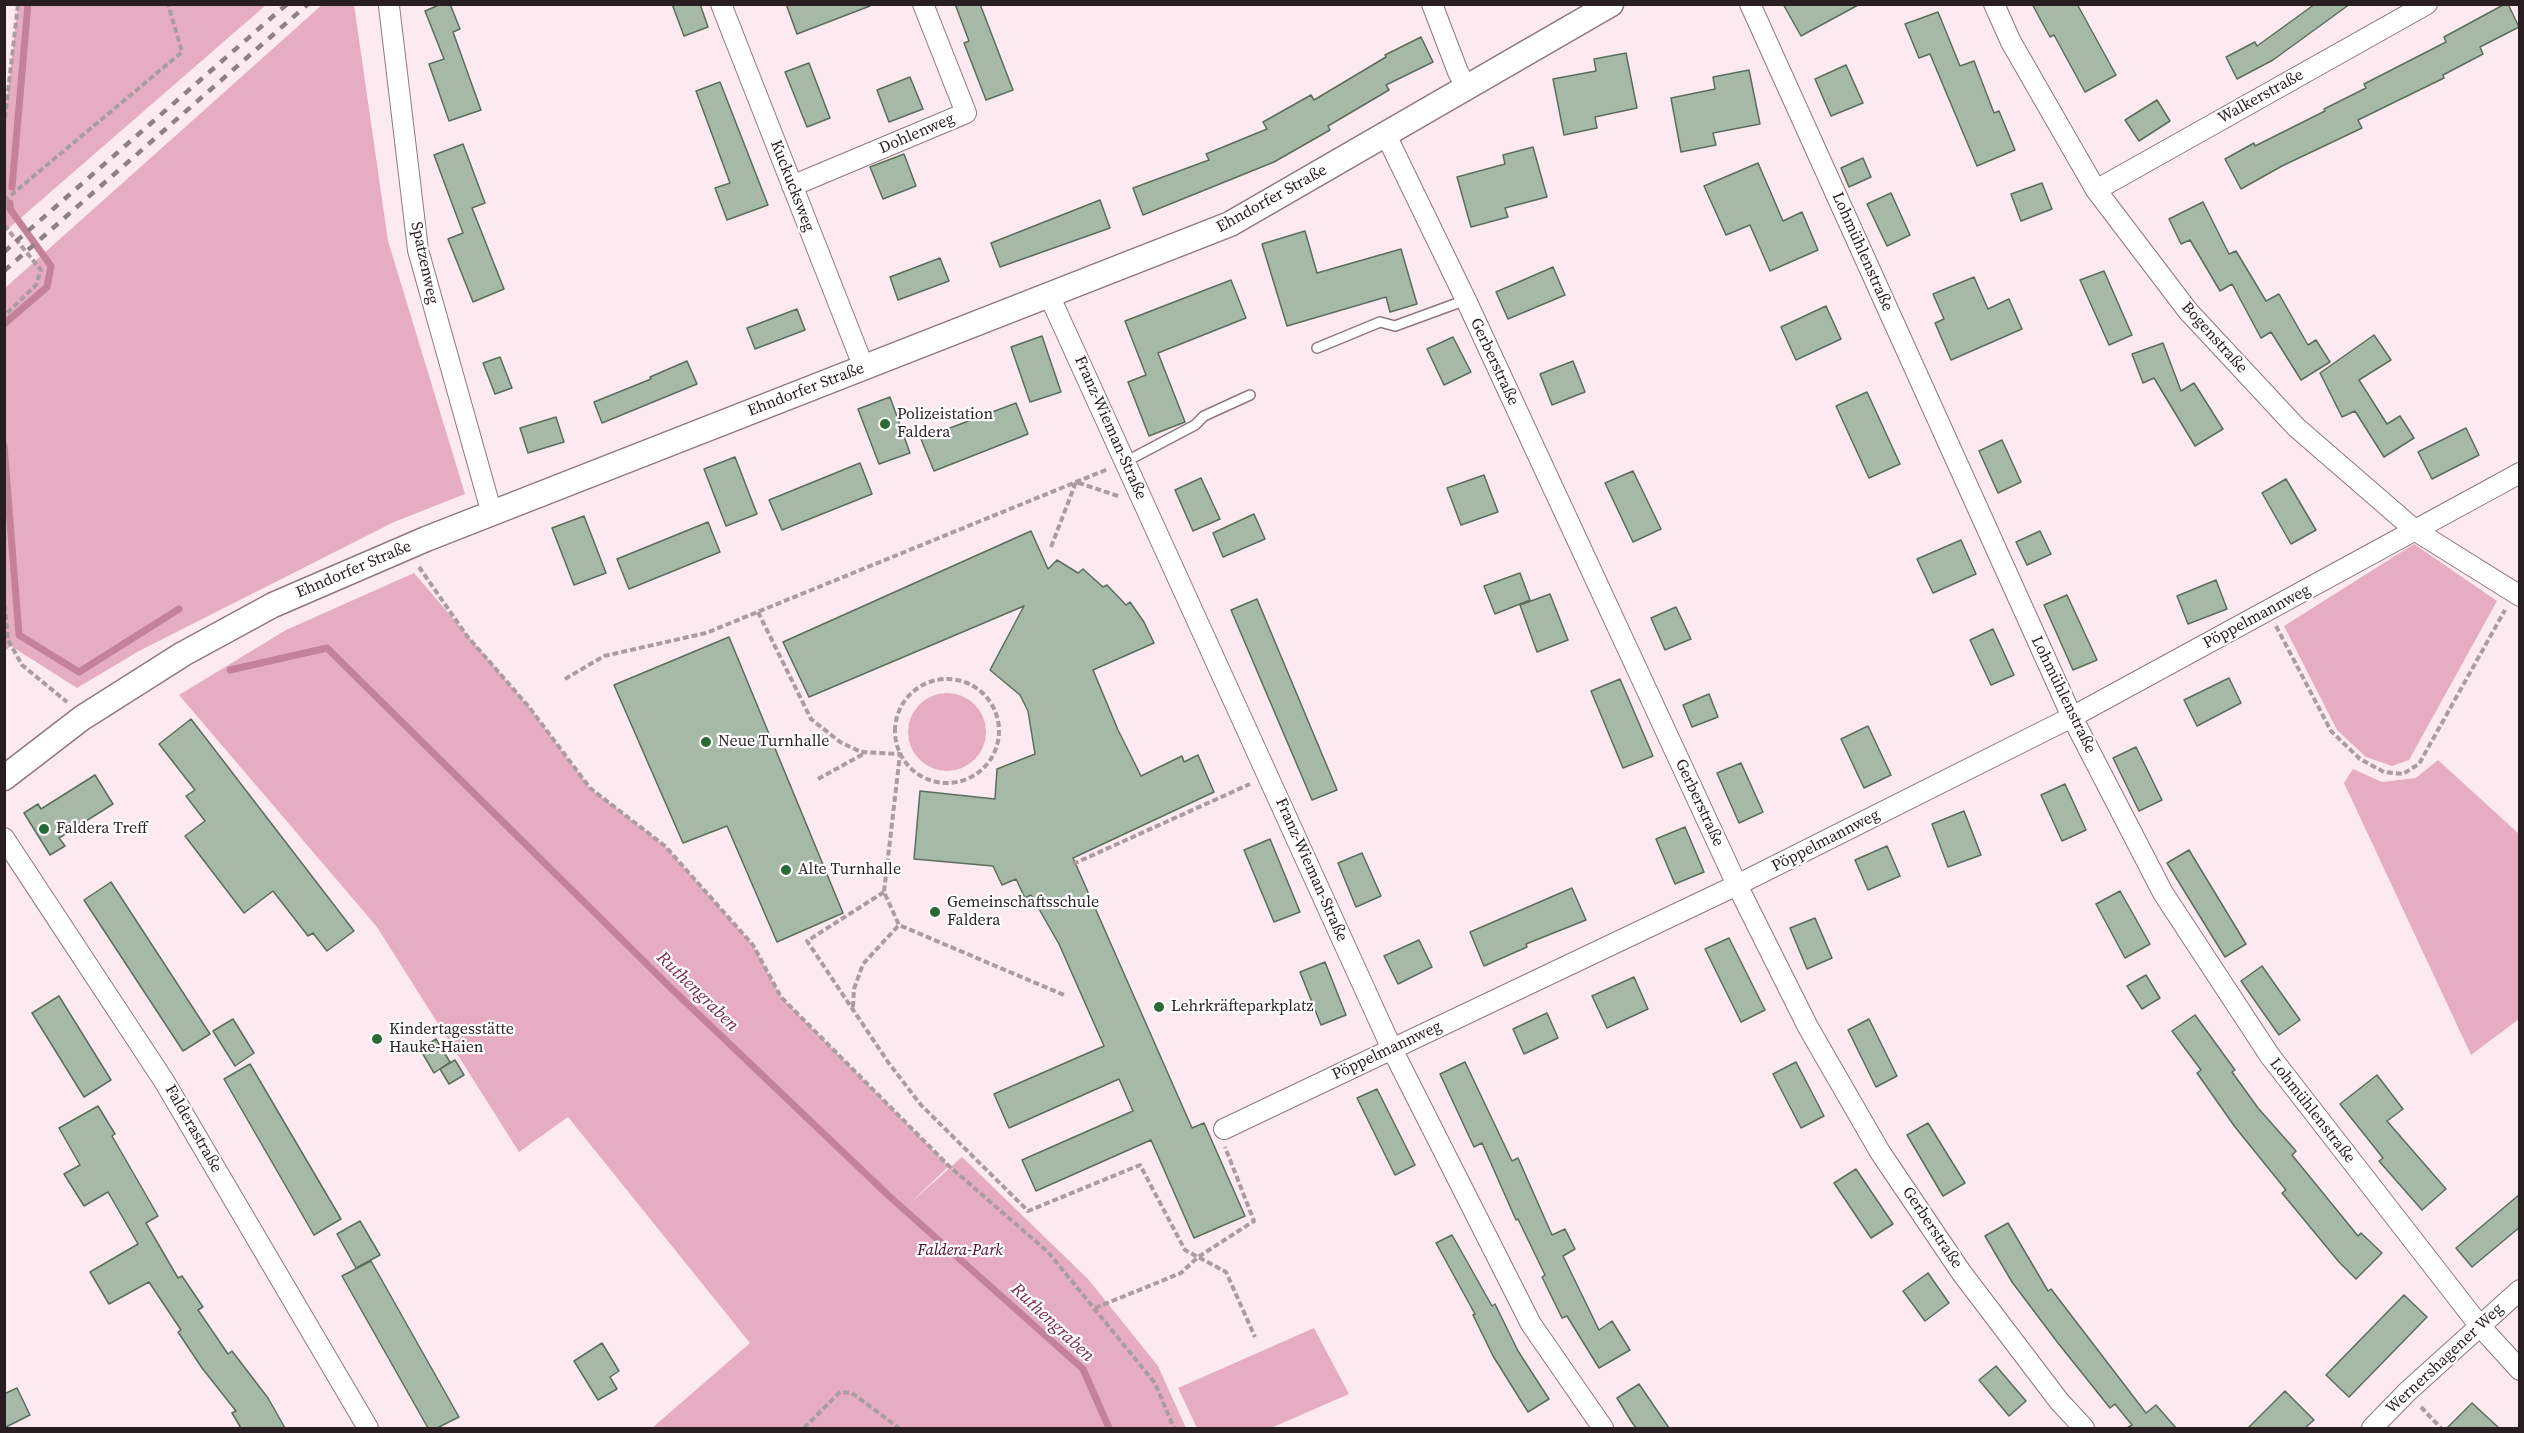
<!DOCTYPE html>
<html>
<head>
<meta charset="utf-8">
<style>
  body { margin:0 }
  #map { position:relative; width:2524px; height:1433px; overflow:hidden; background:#fceaf0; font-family:"Source Serif 4",serif }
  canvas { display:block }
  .frame { position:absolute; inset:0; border:6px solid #281e22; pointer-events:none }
</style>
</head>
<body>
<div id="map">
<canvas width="2524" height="1433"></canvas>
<div class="frame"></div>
</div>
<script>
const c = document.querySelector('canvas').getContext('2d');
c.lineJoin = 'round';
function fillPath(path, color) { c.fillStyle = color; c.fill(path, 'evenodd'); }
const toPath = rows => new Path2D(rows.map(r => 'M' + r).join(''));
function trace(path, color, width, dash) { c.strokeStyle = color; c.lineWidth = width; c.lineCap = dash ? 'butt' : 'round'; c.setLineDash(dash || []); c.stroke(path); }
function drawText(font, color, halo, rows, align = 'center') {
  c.font = font + ' "Source Serif 4",serif'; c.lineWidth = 4.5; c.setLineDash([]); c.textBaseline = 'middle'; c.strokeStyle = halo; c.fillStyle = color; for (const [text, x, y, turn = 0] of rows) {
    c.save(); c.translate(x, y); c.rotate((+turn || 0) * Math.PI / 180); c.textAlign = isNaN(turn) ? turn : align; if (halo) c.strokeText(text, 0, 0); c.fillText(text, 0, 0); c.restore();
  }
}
fillPath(toPath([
  [323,4,354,5,388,241,465,494,394,522,139,651,77,688,11,646,5,651,5,288],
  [18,5,18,4,266,5,8,229,4,225,4,124],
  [2414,544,2497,601,2409,760,2392,766,2366,757,2337,730,2284,626],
  [414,573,529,707,590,788,665,846,753,945,781,997,949,1166,908,1205,962,1157,1088,1279,1158,1366,1186,1428,652,1428,750,1343,568,1117,519,1152,377,927,179,695,286,630],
  '908 732a39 39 0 1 1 78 0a39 39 0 1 1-78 0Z',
  [2438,760,2519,834,2519,1019,2471,1055,2344,783,2353,769,2382,782,2416,778],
  [1314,1328,1349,1394,1271,1428,1197,1428,1178,1388]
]), '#e6adc2');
trace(toPath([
  [12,187,28,4],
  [4,324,47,287,51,266,10,209,10,203],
  [4,446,19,635,79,672,179,609],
  [230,670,327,648,673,990,889,1196,1083,1369,1109,1428]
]), '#c3819a', 7);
const building = toPath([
  [441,4,450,4,460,29,453,32,481,110,449,121,429,64,444,59,425,11,441,4],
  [672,4,700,4,708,27,684,36,672,4],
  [786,4,870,4,870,6,797,34,786,4],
  [955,4,980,4,1013,90,986,100,964,43,969,41,955,4],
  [1783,4,1860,4,1801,36,1783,4],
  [2032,4,2077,4,2116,75,2085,92,2054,35,2050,37,2032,4],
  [2315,4,2350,4,2273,60,2237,79,2226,57,2255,42,2257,46,2315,4],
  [2505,4,2508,4,2519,27,2480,47,2483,54,2443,75,2444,78,2358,120,2362,128,2282,166,2241,189,2225,159,2254,143,2255,146,2325,111,2324,109,2366,88,2364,84,2446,42,2444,37,2505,4],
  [1938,12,1960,66,1974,61,1994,113,1999,111,2015,150,1977,166,1930,54,1919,58,1905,24,1938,12],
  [1421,37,1433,62,1386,85,1389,90,1328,126,1330,130,1274,162,1143,215,1133,188,1209,160,1206,154,1267,129,1263,122,1311,95,1314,100,1386,57,1385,55,1421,37],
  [1626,53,1637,108,1595,117,1597,128,1564,135,1553,79,1596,71,1594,59,1626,53],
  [809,63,830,118,807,127,785,72,809,63],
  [1846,65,1863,103,1831,116,1815,79,1846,65],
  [1749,70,1760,124,1713,133,1716,145,1681,152,1671,98,1715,89,1713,77,1749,70],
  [910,77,923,109,889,122,877,90,910,77],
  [720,82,768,205,727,220,715,188,730,183,696,91,720,82],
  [2157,100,2170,121,2139,141,2125,120,2157,100],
  [463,144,485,203,472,208,504,289,473,302,448,239,463,233,434,155,463,144],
  [1533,147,1547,197,1505,208,1508,217,1471,227,1457,177,1505,164,1503,155,1533,147],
  [904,154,916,186,883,199,870,167,904,154],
  [1863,158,1871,177,1849,187,1841,168,1863,158],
  [1758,163,1783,221,1802,212,1818,250,1770,271,1750,225,1726,235,1704,186,1758,163],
  [2042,183,2052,209,2021,221,2011,194,2042,183],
  [1891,193,1910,235,1887,246,1867,204,1891,193],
  [1100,200,1110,228,1000,267,991,243,1100,200],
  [2203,202,2229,254,2236,251,2266,301,2279,294,2308,345,2316,340,2330,362,2301,380,2271,332,2261,338,2232,284,2220,291,2190,240,2181,244,2169,219,2203,202],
  [1305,231,1317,273,1401,249,1417,304,1390,312,1386,297,1287,326,1262,244,1305,231],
  [940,258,949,281,898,300,890,277,940,258],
  [1553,267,1565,295,1508,319,1496,292,1553,267],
  [2104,271,2132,335,2109,345,2080,280,2104,271],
  [1974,277,1988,309,2009,299,2022,329,1951,360,1935,323,1944,319,1933,294,1974,277],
  [1231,280,1246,318,1158,353,1185,422,1149,436,1128,382,1146,375,1125,321,1231,280],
  [1826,306,1841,339,1796,360,1781,327,1826,306],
  [797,309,805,330,755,349,747,328,797,309],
  [2374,335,2391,360,2359,380,2387,424,2400,416,2414,438,2384,457,2355,411,2342,417,2320,373,2374,335],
  [1042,336,1061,392,1030,402,1011,347,1042,336],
  [1453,337,1471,372,1444,385,1427,349,1453,337],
  [2163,343,2181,391,2194,383,2223,429,2195,446,2154,378,2143,383,2132,354,2163,343],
  [500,357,512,388,495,394,483,363,500,357],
  [687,361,697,384,602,423,594,402,651,379,650,377,687,361],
  [1573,361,1585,392,1552,405,1540,374,1573,361],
  [1867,392,1900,464,1869,478,1836,406,1867,392],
  [890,397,910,453,879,464,858,409,890,397],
  [1016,403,1028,434,934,471,921,439,1016,403],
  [556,417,564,442,528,453,520,428,556,417],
  [2466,428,2479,455,2432,479,2418,452,2466,428],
  [2002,440,2021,482,1998,493,1979,451,2002,440],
  [735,457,757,514,726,526,704,469,735,457],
  [860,463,872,494,782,530,769,500,860,463],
  [1633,471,1661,529,1633,542,1605,483,1633,471],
  [1484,475,1498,512,1461,525,1447,488,1484,475],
  [1201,478,1220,519,1193,531,1175,490,1201,478],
  [2286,479,2316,530,2291,544,2262,493,2286,479],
  [1254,514,1265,539,1223,557,1213,533,1254,514],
  [584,516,606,573,574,585,552,528,584,516],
  [708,522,720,552,629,589,617,559,708,522],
  [1031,531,1048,569,1057,560,1078,573,1083,569,1103,587,1107,585,1126,605,1130,602,1144,622,1154,643,1093,670,1118,730,1141,776,1182,756,1184,762,1198,755,1214,792,1073,858,1192,1128,1204,1123,1245,1216,1194,1238,1151,1140,1036,1191,1022,1160,1133,1111,1119,1079,1009,1128,994,1094,1104,1046,1059,944,1031,895,1025,898,1016,879,1002,885,993,866,914,859,920,791,995,799,997,769,1035,754,1028,711,1020,695,990,670,1024,606,809,697,783,642,1031,531],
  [2040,531,2051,554,2027,565,2016,542,2040,531],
  [1961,540,1976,574,1933,593,1917,559,1961,540],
  [1520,573,1530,600,1495,614,1484,586,1520,573],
  [2216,580,2227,609,2188,624,2177,596,2216,580],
  [1550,594,1568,640,1537,652,1520,605,1550,594],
  [2067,595,2097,660,2073,670,2044,605,2067,595],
  [1257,599,1337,790,1312,800,1231,610,1257,599],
  [1676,607,1691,639,1665,650,1651,618,1676,607],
  [1993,629,2014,675,1991,685,1970,640,1993,629],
  [729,637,843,913,777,942,727,826,683,843,614,685,729,637],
  [2229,678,2241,703,2197,726,2184,700,2229,678],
  [1620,679,1653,756,1623,768,1591,691,1620,679],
  [1709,694,1718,717,1692,727,1683,705,1709,694],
  [191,719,354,931,327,951,313,933,308,936,273,891,244,913,185,836,205,821,186,796,195,790,159,744,191,719],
  [1868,726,1891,775,1864,788,1841,739,1868,726],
  [2136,747,2162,800,2139,811,2113,758,2136,747],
  [1741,763,1763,812,1739,823,1717,773,1741,763],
  [95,775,113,804,59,838,65,846,50,855,24,813,38,804,41,809,95,775],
  [2065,784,2086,830,2062,841,2041,795,2065,784],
  [1964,811,1981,855,1948,867,1932,824,1964,811],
  [1685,827,1704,872,1675,884,1656,839,1685,827],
  [1270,839,1300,912,1274,922,1244,850,1270,839],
  [1887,846,1900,876,1868,890,1855,860,1887,846],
  [2189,850,2246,944,2225,957,2167,863,2189,850],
  [1362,853,1381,896,1356,907,1338,863,1362,853],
  [111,882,210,1034,183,1051,84,900,111,882],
  [1572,888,1586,920,1526,944,1527,947,1484,966,1470,932,1572,888],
  [2120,891,2150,944,2125,958,2096,904,2120,891],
  [1815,918,1832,958,1807,969,1790,928,1815,918],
  [1729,938,1765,1010,1741,1022,1705,949,1729,938],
  [1419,940,1432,967,1398,984,1384,956,1419,940],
  [1325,962,1346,1015,1321,1025,1300,972,1325,962],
  [2262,966,2300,1020,2279,1035,2241,981,2262,966],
  [2146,975,2160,998,2142,1009,2127,986,2146,975],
  [1634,977,1648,1009,1607,1028,1592,996,1634,977],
  [59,996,111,1080,84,1097,32,1013,59,996],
  [1547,1013,1558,1038,1524,1054,1513,1029,1547,1013],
  [2195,1015,2235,1070,2232,1072,2258,1108,2296,1151,2292,1155,2358,1236,2361,1233,2382,1253,2356,1279,2339,1262,2282,1193,2286,1190,2235,1127,2197,1073,2201,1070,2172,1031,2195,1015],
  [233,1019,254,1053,235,1066,213,1031,233,1019],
  [1869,1019,1897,1076,1876,1087,1848,1030,1869,1019],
  [436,1039,450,1062,434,1073,420,1049,436,1039],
  [455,1060,464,1075,449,1084,440,1069,455,1060],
  [1465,1062,1512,1161,1518,1158,1552,1235,1565,1229,1575,1249,1563,1256,1599,1330,1612,1321,1630,1350,1599,1368,1567,1316,1562,1318,1542,1277,1545,1275,1518,1219,1516,1220,1482,1143,1474,1147,1440,1074,1465,1062],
  [1796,1062,1824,1116,1801,1128,1773,1074,1796,1062],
  [250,1064,341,1219,314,1235,224,1079,250,1064],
  [2377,1075,2403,1109,2387,1121,2446,1189,2422,1210,2379,1161,2383,1158,2340,1104,2377,1075],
  [1377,1089,1415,1165,1395,1175,1357,1098,1377,1089],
  [98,1106,115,1134,112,1136,158,1216,146,1223,178,1278,182,1276,203,1307,198,1310,228,1354,232,1351,268,1398,285,1428,241,1428,232,1413,236,1411,202,1368,178,1332,181,1330,149,1282,109,1304,90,1272,138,1244,108,1192,84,1206,64,1174,80,1165,59,1128,98,1106],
  [1928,1123,1965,1183,1943,1196,1907,1135,1928,1123],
  [1856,1169,1893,1224,1871,1238,1834,1183,1856,1169],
  [2520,1194,2520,1227,2472,1267,2456,1248,2520,1194],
  [360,1221,380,1255,356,1268,337,1234,360,1221],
  [2008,1223,2048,1291,2051,1289,2146,1413,2156,1405,2176,1428,2127,1428,2132,1425,2115,1404,2110,1408,2058,1343,2012,1282,1985,1236,2008,1223],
  [1452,1235,1492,1306,1495,1304,1518,1351,1549,1399,1528,1412,1493,1356,1473,1315,1475,1314,1436,1243,1452,1235],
  [371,1261,459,1417,437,1428,428,1428,342,1276,371,1261],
  [1928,1273,1949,1303,1925,1321,1903,1291,1928,1273],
  [2404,1295,2427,1317,2349,1397,2326,1375,2404,1295],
  [602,1343,619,1371,610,1377,617,1389,598,1400,574,1361,602,1343],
  [1996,1366,2026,1401,2009,1416,1979,1380,1996,1366],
  [1639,1384,1669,1428,1636,1428,1631,1421,1617,1398,1639,1384],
  [17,1388,30,1415,4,1428,4,1394,17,1388],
  [2285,1391,2314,1420,2305,1428,2248,1428,2285,1391],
  [2472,1403,2499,1428,2447,1428,2472,1403]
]);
fillPath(building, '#a5b9a6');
trace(building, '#5b6e5d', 1.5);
const service = toPath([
  [1317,348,1380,322,1395,326,1466,300],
  [1125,462,1195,425,1204,416,1250,395]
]);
const minor = toPath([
  [721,4,864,368],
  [1432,4,1458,72,1467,88],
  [1750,4,2072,717,2163,893,2270,1056,2479,1325,2520,1370],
  [1994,4,2011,42,2096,190,2188,311,2296,427,2416,531,2520,596],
  [389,6,418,250,492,514],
  [1386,135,1466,300,1737,885,1808,1027,1880,1152,1961,1272,2059,1401,2084,1428],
  [792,186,966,113,923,4],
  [2096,190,2427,4],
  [1049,295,1392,1049,1531,1324,1603,1428],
  [4,838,164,1081,368,1428],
  [1224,1129,1737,885,2072,717,2520,473],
  [2372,1428,2407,1392,2520,1290]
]);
const tertiary = toPath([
  [4,778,82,718,183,654,273,605,426,539,1230,224,1611,4]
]);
trace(service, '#917680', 12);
trace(minor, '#917680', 22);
trace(tertiary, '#917680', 27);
trace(toPath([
  [4,127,18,4],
  [4,201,182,52,168,4],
  [4,225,41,270,36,285,4,316],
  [1051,547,1076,482,1118,496],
  [419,567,467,636,529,707,590,788,665,846,753,945,781,997,949,1166,1048,1252,1155,1383,1174,1428],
  [4,596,8,640,22,665,67,702],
  [758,612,811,719,840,742,861,752,900,754,884,892,899,925,1064,995],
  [2276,626,2331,731,2360,759,2384,772,2403,774,2419,764,2505,610],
  [565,679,604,656,706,633,1108,469],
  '895 731a52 52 0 1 1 104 0a52 52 0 1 1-104 0Z',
  [818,779,865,753],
  [1073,864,1250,784],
  [884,892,807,941,888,1062,921,1105,1028,1211,1140,1165,1185,1250,1226,1272,1255,1337],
  [853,1007,854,989,863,964,899,925],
  [1095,1308,1181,1273,1198,1257,1254,1221,1225,1147],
  [2421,1407,2441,1428],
  [804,1428,840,1392,852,1393,899,1428]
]), '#ab9ca2', 4, [6, 3]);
trace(service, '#fff', 9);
trace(minor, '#fff', 20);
trace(tertiary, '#fff', 24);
trace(toPath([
  [4,252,287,4],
  [4,271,308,4]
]), '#8e8085', 4.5, [8, 8]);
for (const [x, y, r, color] of [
  [885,424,6,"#286a34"],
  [706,742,6,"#286a34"],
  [44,829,6,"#286a34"],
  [786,870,6,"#286a34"],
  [935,912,6,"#286a34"],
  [1159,1007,6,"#286a34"],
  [377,1039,6,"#286a34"]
]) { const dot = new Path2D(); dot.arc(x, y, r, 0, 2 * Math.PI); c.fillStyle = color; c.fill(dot); trace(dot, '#fff', 2); }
drawText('16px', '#281e22', '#fff', [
  ["Walkerstraße",2261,97,-29],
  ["Dohlenweg",917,134,-23],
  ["Kuckucksweg",792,186,69],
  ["Ehndorfer Straße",1272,199,-29],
  ["Lohmühlenstraße",1862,252,66],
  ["Spatzenweg",424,263,78],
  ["Bogenstraße",2214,338,48],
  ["Gerberstraße",1494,362,65],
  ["Ehndorfer Straße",806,390,-21],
  ["Franz-Wieman-Straße",1110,428,66],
  ["Ehndorfer Straße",354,570,-23],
  ["Pöppelmannweg",2257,617,-28],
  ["Lohmühlenstraße",2063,695,64],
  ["Gerberstraße",1699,803,65],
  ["Pöppelmannweg",1826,841,-27],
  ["Franz-Wieman-Straße",1311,870,66],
  ["Pöppelmannweg",1387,1051,-25],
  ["Lohmühlenstraße",2312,1111,52],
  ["Falderastraße",193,1129,60],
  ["Gerberstraße",1932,1228,56],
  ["Wernershagener Weg",2445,1359,-43]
]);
drawText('16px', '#281e22', '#fff', [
  ["Polizeistation",897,415],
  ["Faldera",897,433],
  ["Neue Turnhalle",718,742],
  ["Faldera Treff",56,829],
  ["Alte Turnhalle",798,870],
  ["Gemeinschaftsschule",947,903],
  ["Faldera",947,921],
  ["Lehrkräfteparkplatz",1171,1007],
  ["Kindertagesstätte",389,1030],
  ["Hauke-Haien",389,1048]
], 'left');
drawText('italic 16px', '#54012f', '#fff', [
  ["Faldera-Park",960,1251]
]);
drawText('italic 18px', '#7a2a4f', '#fff', [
  ["Ruthengraben",697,992,44],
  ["Ruthengraben",1052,1323,43]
]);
</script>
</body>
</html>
